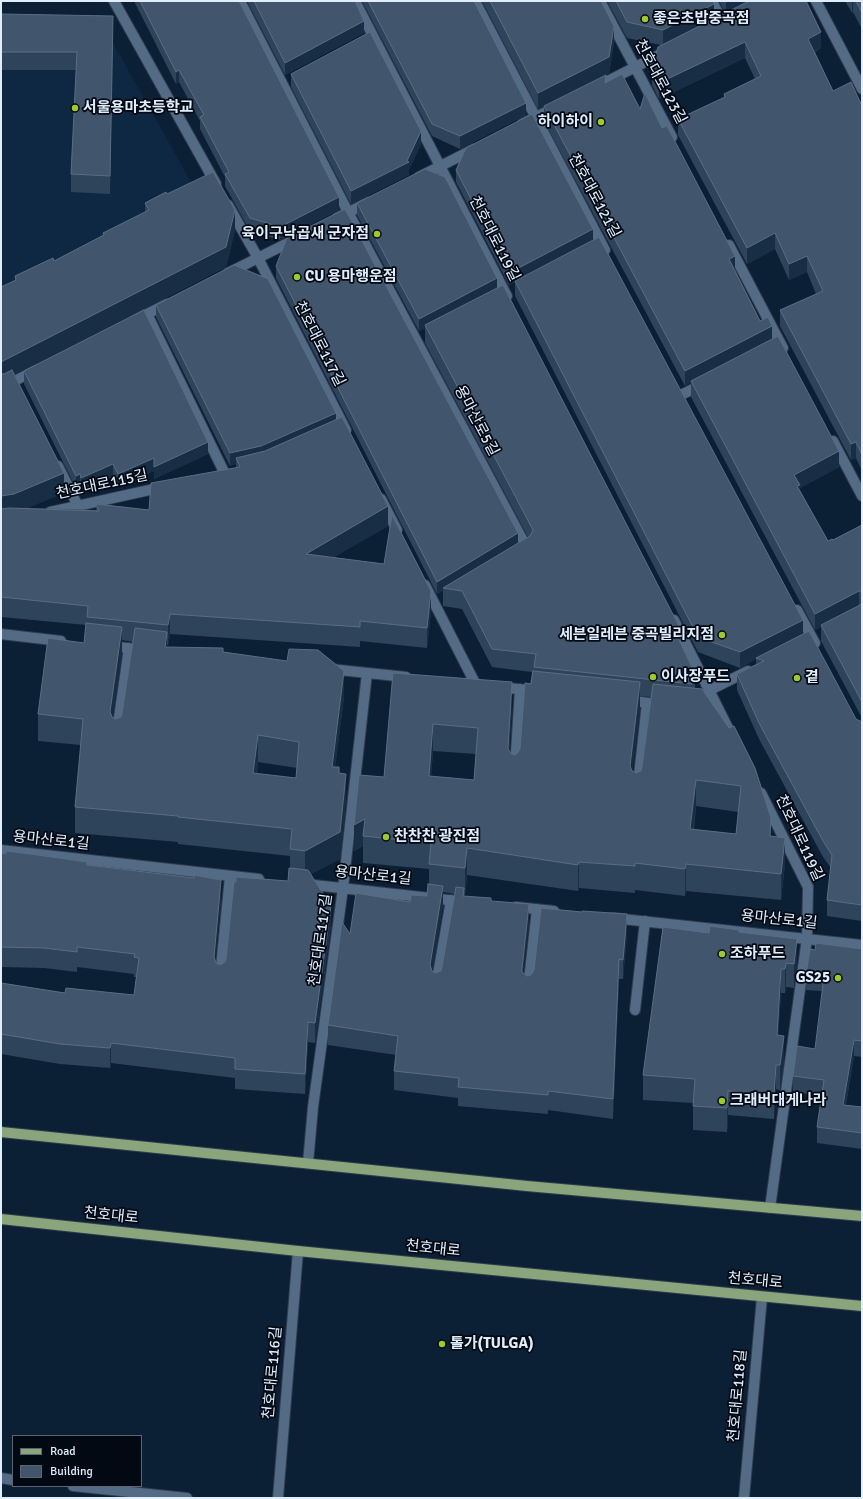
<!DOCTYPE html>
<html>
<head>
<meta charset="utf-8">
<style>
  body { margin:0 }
  #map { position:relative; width:863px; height:1499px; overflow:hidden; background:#0b2035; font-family:Signika,sans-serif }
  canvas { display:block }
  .frame { position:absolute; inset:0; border:2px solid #dfedfc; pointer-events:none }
  .legend { position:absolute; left:12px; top:1435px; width:130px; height:52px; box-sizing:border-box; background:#030913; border:1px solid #5b6470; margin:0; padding:5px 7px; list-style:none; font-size:12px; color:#dfedfc }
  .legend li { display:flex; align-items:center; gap:8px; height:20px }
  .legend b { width:20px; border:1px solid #5b6470 }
</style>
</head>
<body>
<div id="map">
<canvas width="863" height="1499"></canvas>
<div class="frame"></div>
<ul class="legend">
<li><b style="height:5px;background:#8aa47b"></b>Road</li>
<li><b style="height:11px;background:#41566c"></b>Building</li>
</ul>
</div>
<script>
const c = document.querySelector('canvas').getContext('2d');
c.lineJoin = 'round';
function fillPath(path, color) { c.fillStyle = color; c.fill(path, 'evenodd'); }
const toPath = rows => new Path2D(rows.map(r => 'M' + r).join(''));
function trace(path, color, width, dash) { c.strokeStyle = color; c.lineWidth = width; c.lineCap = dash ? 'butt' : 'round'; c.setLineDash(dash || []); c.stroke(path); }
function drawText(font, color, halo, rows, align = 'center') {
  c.font = font + ' Signika,"Noto Sans KR",sans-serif'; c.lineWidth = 3.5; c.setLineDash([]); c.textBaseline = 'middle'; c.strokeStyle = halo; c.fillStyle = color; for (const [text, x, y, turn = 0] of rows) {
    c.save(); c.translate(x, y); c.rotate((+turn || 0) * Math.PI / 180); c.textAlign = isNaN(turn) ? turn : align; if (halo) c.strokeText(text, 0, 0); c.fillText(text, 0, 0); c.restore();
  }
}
fillPath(toPath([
  [1,15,103,25,196,191,1,287]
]), '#0e2843');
const minor = toPath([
  [114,1,216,184],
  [240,1,348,212,527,548,524,550],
  [355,1,507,296],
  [475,1,605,250],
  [600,1,672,137],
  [712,1,723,23],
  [816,1,862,89],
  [594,88,667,51],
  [522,124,556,107],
  [419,177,474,149],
  [228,205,258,258,346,430],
  [337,218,369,202],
  [729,245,783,348],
  [228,273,296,239],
  [147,314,225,474],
  [135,320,167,304],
  [1,388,35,370],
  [683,394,703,384],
  [833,441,862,496],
  [58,466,78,506],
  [381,499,397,530],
  [50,512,163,487],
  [425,585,476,685],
  [797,610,815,643],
  [674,620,734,740],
  [1,634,61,641],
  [109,646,145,650],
  [330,669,406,677],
  [499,687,537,691],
  [710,690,748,671],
  [626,700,664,705],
  [117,731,129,648],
  [515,767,520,689],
  [638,784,647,703],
  [761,793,808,887,807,938,770,1208],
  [1,850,259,879],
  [305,884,466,902],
  [516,907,554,911],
  [613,918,862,945],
  [220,977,230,876],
  [436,985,451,900],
  [528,989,537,909],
  [635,1010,645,921],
  [308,1163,313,1107,343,888,367,673],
  [1,1478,13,1480],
  [73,1486,187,1498],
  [278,1498,298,1251],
  [744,1498,762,1297]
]);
const major = toPath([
  [1,1132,527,1186,862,1216],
  [1,1219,298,1251,862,1306]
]);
trace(minor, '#313b4d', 12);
trace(major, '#313b4d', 12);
trace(minor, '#546b85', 10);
trace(major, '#8aa47b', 10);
fillPath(toPath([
  [134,1,239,1,339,210,280,240,250,231,225,186,225,177,200,129,200,121,179,82,176,84],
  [247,1,355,1,364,33,285,75],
  [362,1,474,1,526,115,460,149,432,136],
  [482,1,601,1,614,42,609,73,538,109],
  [607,1,713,1,714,19,725,13,719,1,806,1,821,48,815,52,833,91,862,106,862,471,856,458,851,460,780,326,780,310,816,294,807,272,789,280,775,249,747,264,678,135,678,119,724,98,724,94,755,79,745,58,659,99,652,85,652,69,661,45,627,38],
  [845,1,862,1,862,29,853,12,852,13],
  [1,14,113,34,110,194,71,192,71,174,76,70,1,70],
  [291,74,421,144,409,170,409,175,351,204,291,87],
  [606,83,640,109,662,128,735,270,760,321,772,339,839,467,800,488,800,490,828,541,833,540,862,525,862,718,821,641,821,627,815,630,691,397,691,382,685,386,544,121,544,106],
  [456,170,593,240,803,634,856,719,862,722,862,921,827,916,827,900,831,868,823,857,759,739,737,690,737,674,756,664,756,659,740,668,698,652,515,296,515,282,509,285,456,182],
  [167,194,235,230,226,267,15,375,64,493,26,508,96,510,96,504,149,510,236,468,236,464,230,466,156,317,156,305,336,420,388,526,334,557,431,611,427,648,360,641,360,647,170,634,168,645,167,645,167,647,223,652,344,697,335,767,339,773,346,800,340,859,311,874,331,926,315,1043,308,1042,305,1094,235,1089,235,1078,111,1063,110,1068,60,1064,1,1054,1,983,65,993,134,995,136,977,134,977,134,974,77,967,77,972,44,968,1,967,1,853,87,865,221,900,215,961,216,963,220,965,225,962,288,881,290,868,290,856,178,844,178,842,75,833,75,807,81,745,38,741,38,714,84,643,86,625,1,617,1,287,15,281,15,276,54,261,103,235,103,233,145,212,145,203],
  [122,640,133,642,122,714,121,717,115,719,112,718,122,653],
  [258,762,297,768,296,778,257,774],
  [357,203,497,288,680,628,680,642,695,674,695,688,771,836,785,864,781,900,686,891,685,896,635,890,635,893,579,888,578,891,467,875,465,895,464,895,464,896,491,901,529,923,523,973,527,976,531,975,627,934,623,979,619,979,613,1119,548,1110,548,1114,458,1106,458,1098,394,1090,394,1071,396,1055,328,1045,328,1025,350,934,410,902,427,896,429,884,429,869,363,863,363,846,354,851,384,777,393,673,512,709,509,751,510,753,514,755,517,754,520,749,532,672,492,667,462,609,443,606,443,591,437,594,276,278,276,266,518,543,528,537,425,343,425,328,419,331,357,215],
  [640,696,651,697,642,767,641,771,636,773,632,771,640,709],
  [433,751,476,754,474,780,431,776],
  [696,806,738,812,736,834,694,829],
  [443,892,455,894,442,967,441,971,435,973,432,971,443,905],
  [24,371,208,454,154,479,154,471,118,487,113,476,81,490,80,487,76,488,24,384],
  [709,933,739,933,797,963,794,988,786,987,785,993,781,993,778,1035,784,1060,780,1090,776,1089,774,1119,728,1115,727,1132,693,1130,693,1103,643,1100,643,1075],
  [862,949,862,1057,854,1056,846,1105,862,1107,862,1149,817,1143,817,1127,822,1096,793,1092,793,1076,815,1049,822,991,806,990,806,974,815,950]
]), '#2e445a');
fillPath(toPath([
  [726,1,752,1,726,14],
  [852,1,853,1,853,12,852,13],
  [714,4,714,20,663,46,663,30],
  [113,16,113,34,110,194,110,176],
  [364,21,364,33,285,75,285,63],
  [614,26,614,42,609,73,538,109,538,93],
  [821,32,821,48,808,55,808,39],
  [745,42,745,58,659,99,659,83],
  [179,70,179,82,176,84,176,72],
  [526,103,526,115,460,149,460,136],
  [421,131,421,144,409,170,409,175,351,204,351,191,407,161],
  [339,197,339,210,280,240,280,227],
  [235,210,235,230,226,267,1,382,1,362],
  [593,229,593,241,509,285,509,273],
  [775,233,775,249,747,264,747,248],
  [735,256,735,270,729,259],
  [807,256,807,272,789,280,789,264],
  [497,278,497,291,425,325,425,328,419,331,419,319],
  [772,326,772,340,691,381,691,382,685,386,685,371],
  [336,413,336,426,261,459,236,458,236,464,230,466,230,453],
  [208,442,208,454,154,479,154,471,118,487,118,474,154,458],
  [856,442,856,458,851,460,851,444],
  [839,451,839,467,800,488,800,501,794,475],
  [113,464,113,476,81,490,81,478],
  [64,473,64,493,14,514,1,516,1,496],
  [80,474,80,487,76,488,76,476],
  [388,506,388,526,306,573,306,554],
  [518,533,518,546,443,588,443,591,437,594,437,582],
  [431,591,431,611,427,648,427,628],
  [859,591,859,607,821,625,821,627,815,630,815,614],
  [170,614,170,634,168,645,168,625],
  [803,620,803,635,756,658,756,659,740,668,740,652],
  [122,627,122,653,110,738,110,712],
  [167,632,167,658,165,647],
  [344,671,344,697,332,793,332,767],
  [512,682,512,709,508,775,508,748],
  [640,682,640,709,630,792,630,766],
  [433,724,433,751,429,803,429,776],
  [258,735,258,762,253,800,253,773],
  [346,774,346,800,340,859,305,877,305,851],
  [696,780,696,806,690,855,690,829],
  [771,818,771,845,770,836],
  [365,819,363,836,363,846,354,851,354,825],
  [785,838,785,864,781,900,781,874],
  [467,848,467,875,465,895,465,868],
  [579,862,579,888,578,891,578,865],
  [686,864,686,891,685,896,685,869],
  [221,880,221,900,214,977,214,957],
  [443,886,443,905,430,985,430,965],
  [529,904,529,923,522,988,522,969],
  [331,906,331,926,315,1043,315,1023],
  [627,914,627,934,623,979,623,960],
  [797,939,797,963,794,988,794,964],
  [619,959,619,979,613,1119,613,1099],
  [786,963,786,987,785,993,785,969],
  [781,969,781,993,777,1059,777,1035],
  [308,1022,308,1042,305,1094,305,1074],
  [784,1036,784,1060,780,1090,780,1065],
  [854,1040,854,1056,843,1120,843,1105],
  [111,1043,111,1063,110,1068,110,1048],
  [776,1065,776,1089,774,1119,774,1095],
  [728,1091,728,1115,727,1132,727,1108]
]), '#182e44');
const building = toPath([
  [140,1,239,1,339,197,280,227,250,218,225,174,229,172,200,117,204,115,179,70,176,72,140,1],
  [254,1,355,1,364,21,285,63,254,1],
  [368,1,474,1,526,103,460,136,432,124,368,1],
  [490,1,601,1,614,26,609,57,538,93,490,1],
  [616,1,713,1,714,4,663,30,627,22,616,1],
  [749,1,806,1,821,32,808,39,833,91,851,82,862,106,862,455,856,442,851,444,780,310,823,291,807,256,789,264,775,233,747,248,678,119,725,97,724,94,761,76,745,42,659,83,652,69,658,47,749,1],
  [856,1,862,1,862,13,856,1],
  [1,14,113,16,110,176,71,174,77,52,1,52,1,14],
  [370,32,421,131,407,161,409,162,351,191,291,74,370,32],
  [622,74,640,109,645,93,662,128,667,126,735,256,729,259,760,321,768,317,772,326,685,371,544,106,606,75,605,83,622,74],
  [532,114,593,229,509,273,456,170,466,148,532,114],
  [425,169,445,177,497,278,419,319,357,203,425,169],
  [213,172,235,210,226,247,1,362,1,287,16,280,15,276,53,258,54,261,104,235,103,233,149,210,145,203,166,192,167,194,213,172],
  [345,209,518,533,437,582,276,266,287,238,345,209],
  [599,237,803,620,740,652,698,637,515,281,599,237],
  [234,265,268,279,336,413,261,446,230,453,156,305,234,265],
  [503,285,680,628,672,625,695,674,685,673,692,684,534,667,536,654,492,649,462,591,443,588,530,536,533,530,425,325,503,285],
  [144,310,208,442,154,467,154,458,118,474,113,464,81,478,80,474,76,476,24,371,144,310],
  [778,336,839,451,794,475,800,485,797,486,828,541,832,539,833,540,862,525,862,591,859,591,815,614,691,381,778,336],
  [12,370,64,473,14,494,1,496,1,374,4,374,12,370],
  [342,417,388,506,306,554,384,564,392,515,431,591,427,628,360,621,360,627,170,614,168,625,87,617,88,606,1,597,1,509,9,508,99,511,96,504,149,510,151,483,240,467,236,458,265,451,342,417],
  [862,604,862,702,821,625,862,604],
  [86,623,122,627,110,712,112,717,115,719,121,717,122,714,135,628,167,632,165,647,223,648,223,652,287,661,289,649,318,650,344,671,332,767,339,767,339,773,346,774,340,832,305,851,290,849,292,829,178,817,178,816,75,807,83,719,38,714,48,638,84,643,86,623],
  [258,735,299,742,296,778,253,773,258,735],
  [809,631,856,719,862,722,862,905,827,900,832,855,823,841,759,723,737,674,764,661,756,658,809,631],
  [533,671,640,682,630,766,632,771,636,773,641,771,642,767,653,684,702,689,729,728,734,726,755,768,771,818,770,836,785,838,781,874,686,864,685,869,635,863,635,866,579,862,578,865,467,848,465,868,429,864,431,843,363,836,365,819,354,825,359,775,384,777,393,673,512,682,508,748,510,753,514,755,517,754,520,749,525,683,531,684,533,671],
  [433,724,478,728,474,780,429,776,433,724],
  [696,780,741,786,736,834,690,829,696,780],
  [6,851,31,854,87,862,87,865,194,878,194,875,221,880,214,957,216,963,220,965,225,962,226,959,234,882,236,882,236,877,288,881,289,868,308,870,331,906,315,1023,308,1022,305,1074,235,1069,235,1058,111,1043,110,1048,60,1044,1,1034,1,983,65,993,66,988,134,995,139,958,134,957,135,954,77,947,77,952,44,948,1,947,1,853,6,854,6,851],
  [428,884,443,886,430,965,432,971,435,973,441,971,442,967,456,887,464,888,463,896,491,898,491,901,529,904,522,969,522,972,527,976,531,975,534,970,541,908,582,912,582,911,627,914,623,960,619,959,613,1099,548,1091,548,1095,458,1087,459,1078,394,1071,398,1036,328,1025,342,922,350,934,356,893,410,902,411,895,427,896,428,884],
  [710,926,739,930,739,932,797,939,794,964,786,963,785,969,781,969,777,1035,784,1036,780,1065,776,1065,774,1095,728,1091,727,1108,693,1106,695,1079,643,1075,663,927,709,933,710,926],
  [816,943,862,949,862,1041,854,1040,843,1105,862,1107,862,1133,817,1127,824,1080,793,1076,797,1046,815,1049,824,976,806,974,810,949,815,950,816,943]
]);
fillPath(building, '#41566c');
trace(building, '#5a6e82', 1);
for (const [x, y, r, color] of [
  [645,19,4,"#a0c92b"],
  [75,108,4,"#a0c92b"],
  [601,122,4,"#a0c92b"],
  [377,234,4,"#a0c92b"],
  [297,277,4,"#a0c92b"],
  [722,635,4,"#a0c92b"],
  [653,677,4,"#a0c92b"],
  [797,678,4,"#a0c92b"],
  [386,837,4,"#a0c92b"],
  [722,954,4,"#a0c92b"],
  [838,978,4,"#a0c92b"],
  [722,1101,4,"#a0c92b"],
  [442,1344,4,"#a0c92b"]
]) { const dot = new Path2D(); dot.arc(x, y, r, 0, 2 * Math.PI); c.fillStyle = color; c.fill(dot); trace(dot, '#030913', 1.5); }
drawText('bold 15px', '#dfedfc', '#030913', [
  ["좋은초밥중곡점",653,19],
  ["서울용마초등학교",83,108],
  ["하이하이",593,122,"right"],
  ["육이구낙곱새 군자점",369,234,"right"],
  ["CU 용마행운점",305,277],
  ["세븐일레븐 중곡빌리지점",714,635,"right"],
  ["이사장푸드",661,677],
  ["곁",805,678],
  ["찬찬찬 광진점",394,837],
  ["조하푸드",730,954],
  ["GS25",830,978,"right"],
  ["크래버대게나라",730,1101],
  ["톨가(TULGA)",450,1344]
], 'left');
drawText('15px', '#dfedfc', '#030913', [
  ["천호대로123길",660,82,62],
  ["천호대로121길",594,196,62],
  ["천호대로119길",494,239,63],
  ["천호대로117길",319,344,63],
  ["용마산로5길",476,421,62],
  ["천호대로115길",102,485,-12],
  ["천호대로119길",799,838,65],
  ["용마산로1길",51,841,6],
  ["용마산로1길",373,876,6],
  ["용마산로1길",779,920,6],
  ["천호대로117길",321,940,-82],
  ["천호대로",111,1216,6],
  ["천호대로",433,1249,6],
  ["천호대로",755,1281,5],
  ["천호대로116길",273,1373,-85],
  ["천호대로118길",738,1396,-85]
]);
</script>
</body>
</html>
